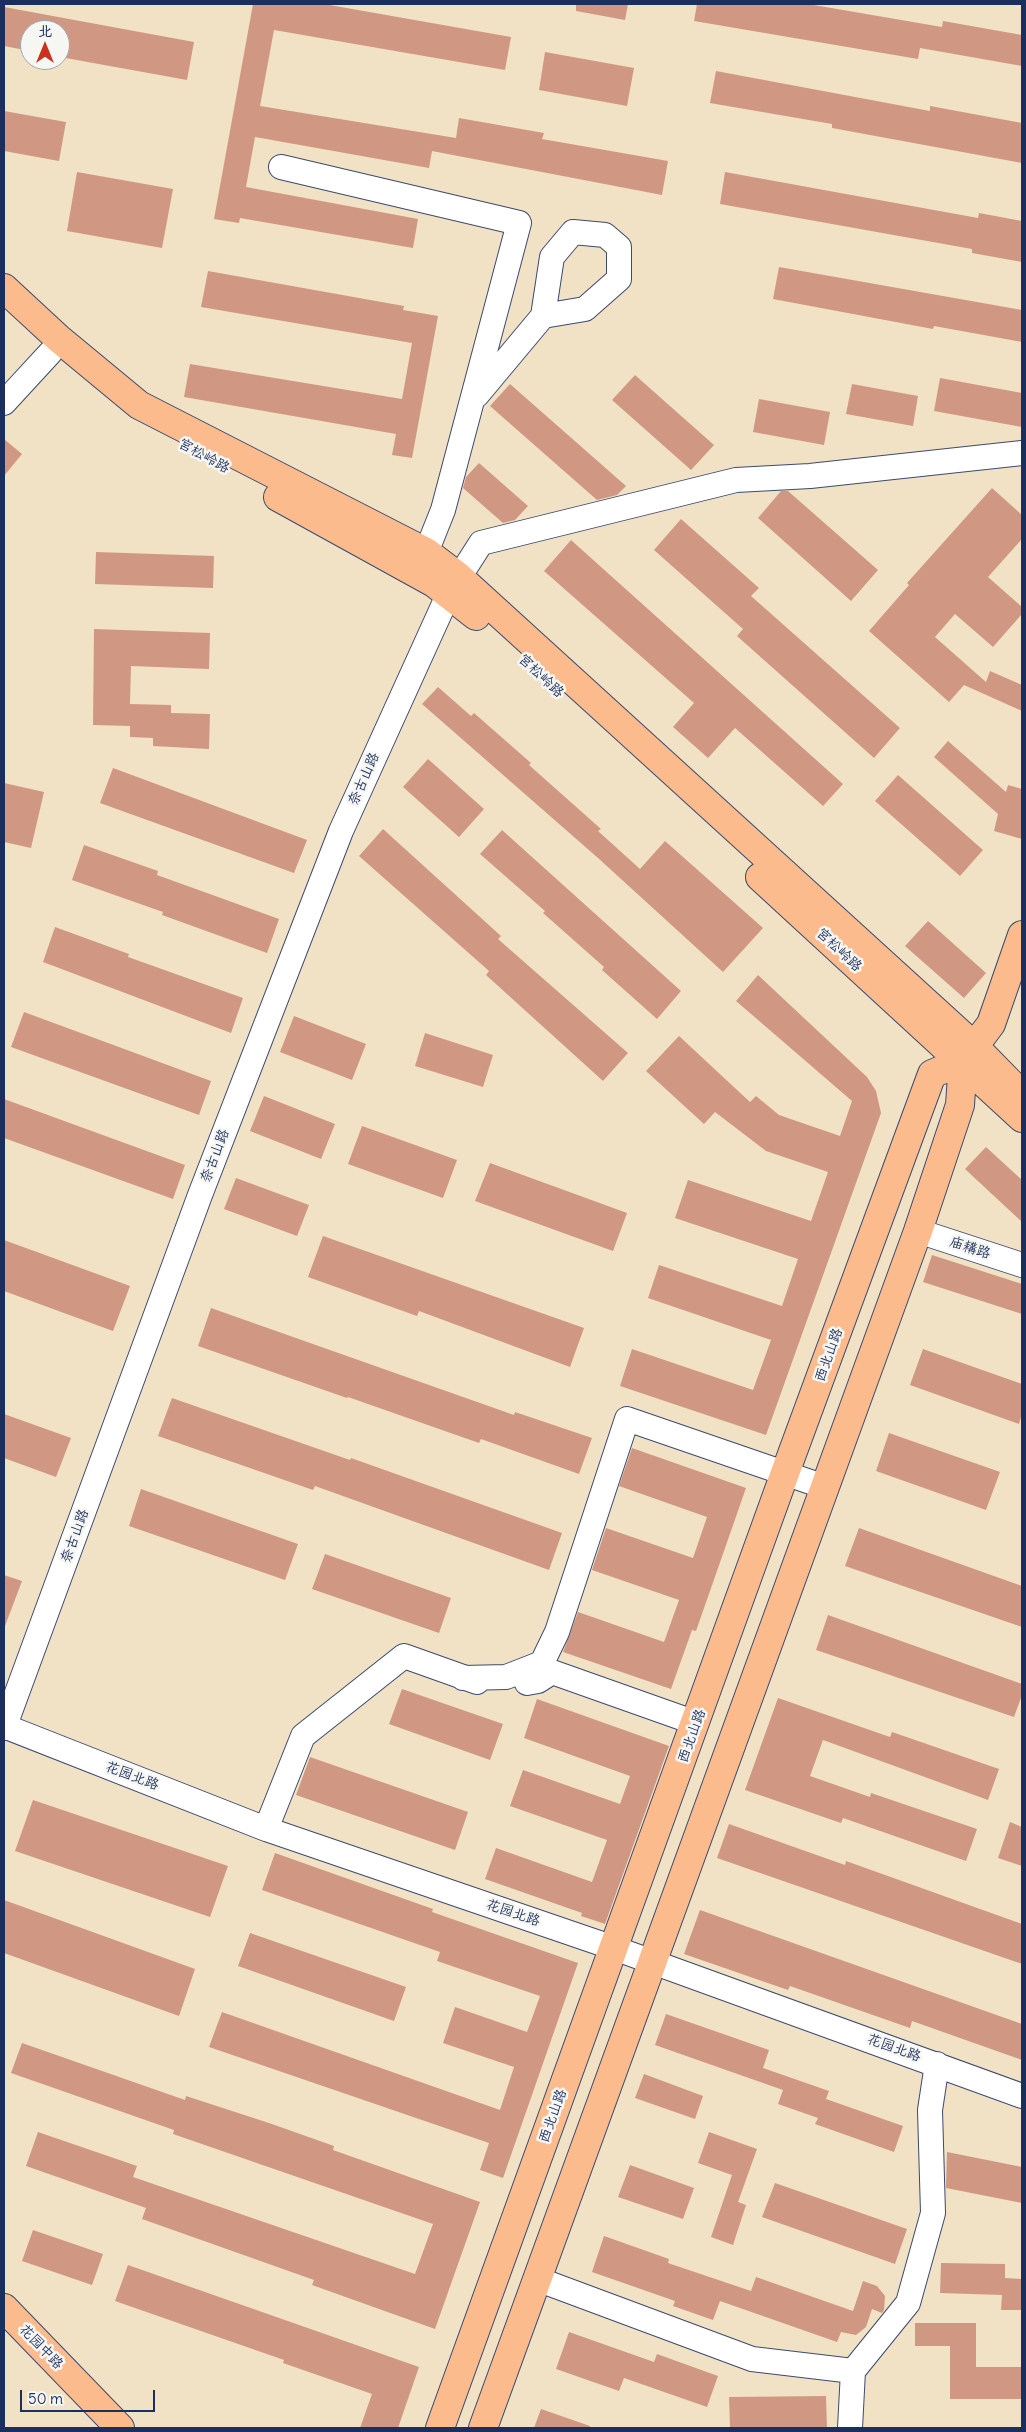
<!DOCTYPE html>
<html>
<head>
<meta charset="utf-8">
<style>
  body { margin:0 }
  #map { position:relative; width:1026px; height:2432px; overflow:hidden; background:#f1e2c6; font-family:Delius,"LXGW WenKai TC",sans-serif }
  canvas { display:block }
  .frame { position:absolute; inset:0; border:5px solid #1b2f5e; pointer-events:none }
  .north { position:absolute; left:20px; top:20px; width:50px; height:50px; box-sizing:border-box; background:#f6f6f2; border:1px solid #9ea6b7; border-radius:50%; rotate:0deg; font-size:14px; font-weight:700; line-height:20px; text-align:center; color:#1b2f5e }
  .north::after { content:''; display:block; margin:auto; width:18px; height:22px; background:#c8321e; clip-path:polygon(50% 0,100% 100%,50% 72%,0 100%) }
  .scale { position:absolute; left:20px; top:2390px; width:135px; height:22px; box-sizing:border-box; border:2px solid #1b2f5e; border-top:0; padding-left:6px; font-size:15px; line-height:18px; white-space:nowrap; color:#1b2f5e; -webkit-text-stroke:4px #f6f6f2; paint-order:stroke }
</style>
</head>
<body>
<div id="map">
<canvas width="1026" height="2432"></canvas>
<div class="frame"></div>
<div class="north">北</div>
<div class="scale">50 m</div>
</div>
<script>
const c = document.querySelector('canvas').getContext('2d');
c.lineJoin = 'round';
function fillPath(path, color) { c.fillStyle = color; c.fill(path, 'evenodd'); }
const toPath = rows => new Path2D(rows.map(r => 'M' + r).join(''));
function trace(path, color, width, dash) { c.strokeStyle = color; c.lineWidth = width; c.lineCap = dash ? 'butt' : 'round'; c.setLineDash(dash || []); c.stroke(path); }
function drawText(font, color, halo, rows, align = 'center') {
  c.font = font + ' Delius,"LXGW WenKai TC",sans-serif'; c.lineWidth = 5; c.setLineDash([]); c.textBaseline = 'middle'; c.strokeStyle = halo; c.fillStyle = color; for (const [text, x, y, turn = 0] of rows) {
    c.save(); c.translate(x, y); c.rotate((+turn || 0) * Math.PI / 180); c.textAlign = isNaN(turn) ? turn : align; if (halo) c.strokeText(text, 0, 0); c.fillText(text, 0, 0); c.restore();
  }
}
fillPath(toPath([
  [253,4,324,4,511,37,505,70,274,30,260,106,456,138,459,118,544,133,542,139,668,161,662,195,432,151,429,168,255,137,246,187,418,219,413,248,240,218,239,223,214,219],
  [576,4,628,4,625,20,576,11],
  [697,4,808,4,942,27,943,21,1022,35,1022,66,920,48,918,59,694,21],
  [4,7,194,42,187,80,60,57,60,30,30,30,30,51,4,46],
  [545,52,634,68,627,106,539,90],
  [716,71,930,111,930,106,1022,123,1022,163,832,128,832,124,710,103],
  [4,111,66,122,59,161,4,151],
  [77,172,173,189,162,248,67,231],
  [725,172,978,218,979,213,1022,221,1022,262,972,253,972,249,720,204],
  [779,267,1022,310,1022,342,934,326,933,329,773,299],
  [208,271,404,306,403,310,438,316,412,458,392,455,396,434,184,397,190,364,402,399,412,343,201,307],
  [635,375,714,445,691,470,612,400],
  [940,378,1022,393,1022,427,934,411],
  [510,384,626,486,617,495,597,500,490,406],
  [852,384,918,396,913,426,846,414],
  [759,399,830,412,824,445,753,432],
  [4,439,22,454,4,476],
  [479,463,528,506,515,520,503,523,463,488,466,477],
  [992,488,1022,515,1022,539,988,577,1022,607,1022,614,993,647,955,614,935,637,986,682,990,671,1022,685,1022,711,964,685,949,702,869,631,909,585,907,583],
  [781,491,788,491,878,570,851,601,758,518],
  [681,519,759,588,751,596,900,728,874,758,737,636,743,629,654,550],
  [571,540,843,784,823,806,735,728,708,758,673,727,694,703,544,571],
  [96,552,214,556,213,588,95,584],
  [94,629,210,633,209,669,131,666,130,704,171,705,171,713,210,714,209,749,153,746,153,738,130,737,130,726,93,725],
  [438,687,471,716,474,713,531,763,529,765,601,829,598,831,640,869,665,841,763,928,723,972,598,858,422,704],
  [948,741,1006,792,1008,785,1022,789,1022,839,994,831,998,814,934,757],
  [428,759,484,809,459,837,403,787],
  [113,768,307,840,294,873,100,803],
  [898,775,983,850,960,876,875,801],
  [4,783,44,792,31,848,4,842],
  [383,829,501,936,498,939,628,1053,603,1081,486,975,489,971,359,856],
  [502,830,681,991,657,1019,602,970,604,967,543,913,545,911,480,854],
  [84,845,158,871,157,875,279,919,267,953,162,915,163,912,72,880],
  [928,921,986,973,964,998,905,946],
  [55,927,129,954,128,957,243,998,231,1033,43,962],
  [758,975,867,1077,876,1091,881,1113,766,1435,620,1386,632,1349,753,1390,771,1340,648,1298,659,1265,782,1306,798,1259,675,1218,688,1180,811,1221,828,1172,766,1151,715,1112,704,1124,646,1071,679,1036,750,1102,756,1096,779,1115,840,1136,852,1101,736,1001],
  [24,1012,211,1081,199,1115,11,1047],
  [294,1016,366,1044,352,1080,280,1052],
  [425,1033,493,1055,483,1087,415,1066],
  [264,1096,335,1124,321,1159,250,1131],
  [4,1099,185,1165,173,1199,4,1138],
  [362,1126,457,1160,443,1198,348,1164],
  [986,1147,1022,1180,1022,1222,965,1169],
  [490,1163,627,1213,613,1251,475,1201],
  [236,1178,309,1205,297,1236,224,1209],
  [323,1236,584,1328,570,1367,419,1311,417,1316,308,1277],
  [4,1240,130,1286,113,1331,4,1291],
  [932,1255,1022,1284,1022,1314,923,1282],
  [211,1308,514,1415,515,1412,592,1438,579,1474,481,1439,479,1443,348,1397,347,1398,198,1346],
  [923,1349,1022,1384,1022,1414,1019,1424,910,1385],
  [172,1398,350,1460,351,1458,562,1533,549,1570,315,1486,313,1490,158,1436],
  [4,1414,71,1438,56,1477,4,1458],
  [889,1433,1000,1472,986,1510,876,1471],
  [632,1448,746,1488,696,1631,692,1630,671,1689,563,1652,578,1612,664,1642,679,1600,592,1570,606,1528,693,1558,707,1517,619,1486],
  [141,1489,298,1544,285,1580,129,1526],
  [859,1528,1022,1586,1022,1627,845,1566],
  [325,1554,451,1598,439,1633,312,1589],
  [4,1575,22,1581,5,1626,4,1626],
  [828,1615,1022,1684,1022,1695,1014,1717,816,1650],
  [402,1689,503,1724,490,1760,389,1724],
  [778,1698,890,1737,892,1732,999,1769,988,1800,823,1740,810,1776,870,1797,871,1793,977,1829,966,1861,843,1818,841,1823,745,1790],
  [537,1699,669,1746,605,1924,581,1916,582,1913,485,1879,496,1848,592,1882,607,1840,510,1806,523,1770,620,1804,630,1776,524,1738],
  [310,1757,468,1812,455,1850,296,1795],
  [33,1800,228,1866,210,1917,15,1851],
  [1010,1822,1022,1827,1022,1866,998,1858],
  [729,1824,845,1865,846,1861,1022,1924,1022,1964,717,1858],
  [275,1853,433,1909,432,1912,578,1963,503,2178,480,2170,489,2143,209,2047,222,2012,500,2110,514,2067,443,2043,455,2007,527,2032,540,1996,437,1961,440,1952,262,1890],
  [4,1900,195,1969,179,2016,4,1953],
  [700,1910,1022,2024,1022,2060,912,2021,910,2028,790,1986,788,1990,684,1954],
  [250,1933,406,1987,394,2021,238,1966],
  [666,2014,769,2050,763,2068,829,2091,826,2099,903,2126,894,2152,815,2124,818,2118,778,2104,783,2090,655,2045],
  [22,2043,185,2100,186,2096,269,2123,334,2146,333,2150,480,2202,435,2329,312,2285,314,2280,142,2219,146,2208,26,2166,38,2132,137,2166,133,2177,415,2274,433,2224,173,2134,174,2130,11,2073],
  [644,2074,703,2096,695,2119,635,2098],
  [709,2132,757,2149,738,2202,746,2205,733,2245,711,2237,732,2175,698,2163],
  [947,2152,1022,2167,1022,2203,946,2188],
  [630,2165,694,2188,683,2219,618,2197],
  [775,2183,907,2229,895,2264,762,2217],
  [33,2230,103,2254,92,2285,22,2261],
  [604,2236,669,2259,668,2263,751,2291,756,2277,853,2311,863,2281,877,2286,885,2296,884,2310,882,2313,872,2309,866,2327,856,2335,841,2332,837,2342,720,2301,713,2320,673,2306,675,2301,592,2272],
  [941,2263,1005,2264,1005,2278,1022,2279,1022,2310,1001,2310,1002,2295,940,2293],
  [128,2265,419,2367,398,2428,360,2428,372,2394,283,2363,284,2360,115,2301],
  [915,2323,976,2323,976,2367,1022,2367,1022,2399,950,2399,950,2346,915,2346],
  [569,2332,654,2362,657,2354,718,2376,707,2407,624,2378,619,2391,556,2369],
  [826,2396,827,2428,730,2428,729,2397],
  [541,2409,590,2426,589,2428,534,2428]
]), '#d09883');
const minor = toPath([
  [281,167,519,223,443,510,419,570],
  [477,395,543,316,552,257,573,232,605,235,619,247,619,279,585,309,543,316],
  [4,403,50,353],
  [918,1231,1022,1265],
  [463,1678,506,1677,542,1663,557,1632,627,1419,825,1487],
  [527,1683,538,1681,552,1672,696,1723],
  [4,1726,266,1829,614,1948,1022,2096],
  [4,1728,200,1195,341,831,449,593,481,543,736,480,810,476,1022,453],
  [266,1829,303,1736,404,1656,477,1682],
  [537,2279,752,2359,853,2371],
  [850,2428,853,2371,908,2303,933,2213,930,2110,937,2064]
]);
const major = toPath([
  [4,288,58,338,139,405,426,552,459,577,974,1046,1022,1095],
  [278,497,434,583,476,616],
  [760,877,1022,1118],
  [4,2308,120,2428],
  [440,2428,785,1473,932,1074,963,1061,991,1024,1022,935],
  [483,2428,918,1231,960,1105,963,1061]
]);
trace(minor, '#3b4a6e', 26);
trace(major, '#3b4a6e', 30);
trace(minor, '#fff', 24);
trace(major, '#fbbb8d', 28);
drawText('14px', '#1b2f5e', '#f6f6f2', [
  ["宫松岭路",204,456,29],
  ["宫松岭路",541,676,43],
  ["奈古山路",364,779,-66],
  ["宫松岭路",839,950,43],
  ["奈古山路",215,1156,-69],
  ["庙耩路",970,1248,18],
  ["西北山路",829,1355,-70],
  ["奈古山路",75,1536,-70],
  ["西北山路",692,1736,-70],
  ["花园北路",132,1776,21],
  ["花园北路",513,1913,19],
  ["花园北路",894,2048,20],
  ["西北山路",553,2116,-70],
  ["花园中路",41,2347,46]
]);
</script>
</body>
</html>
